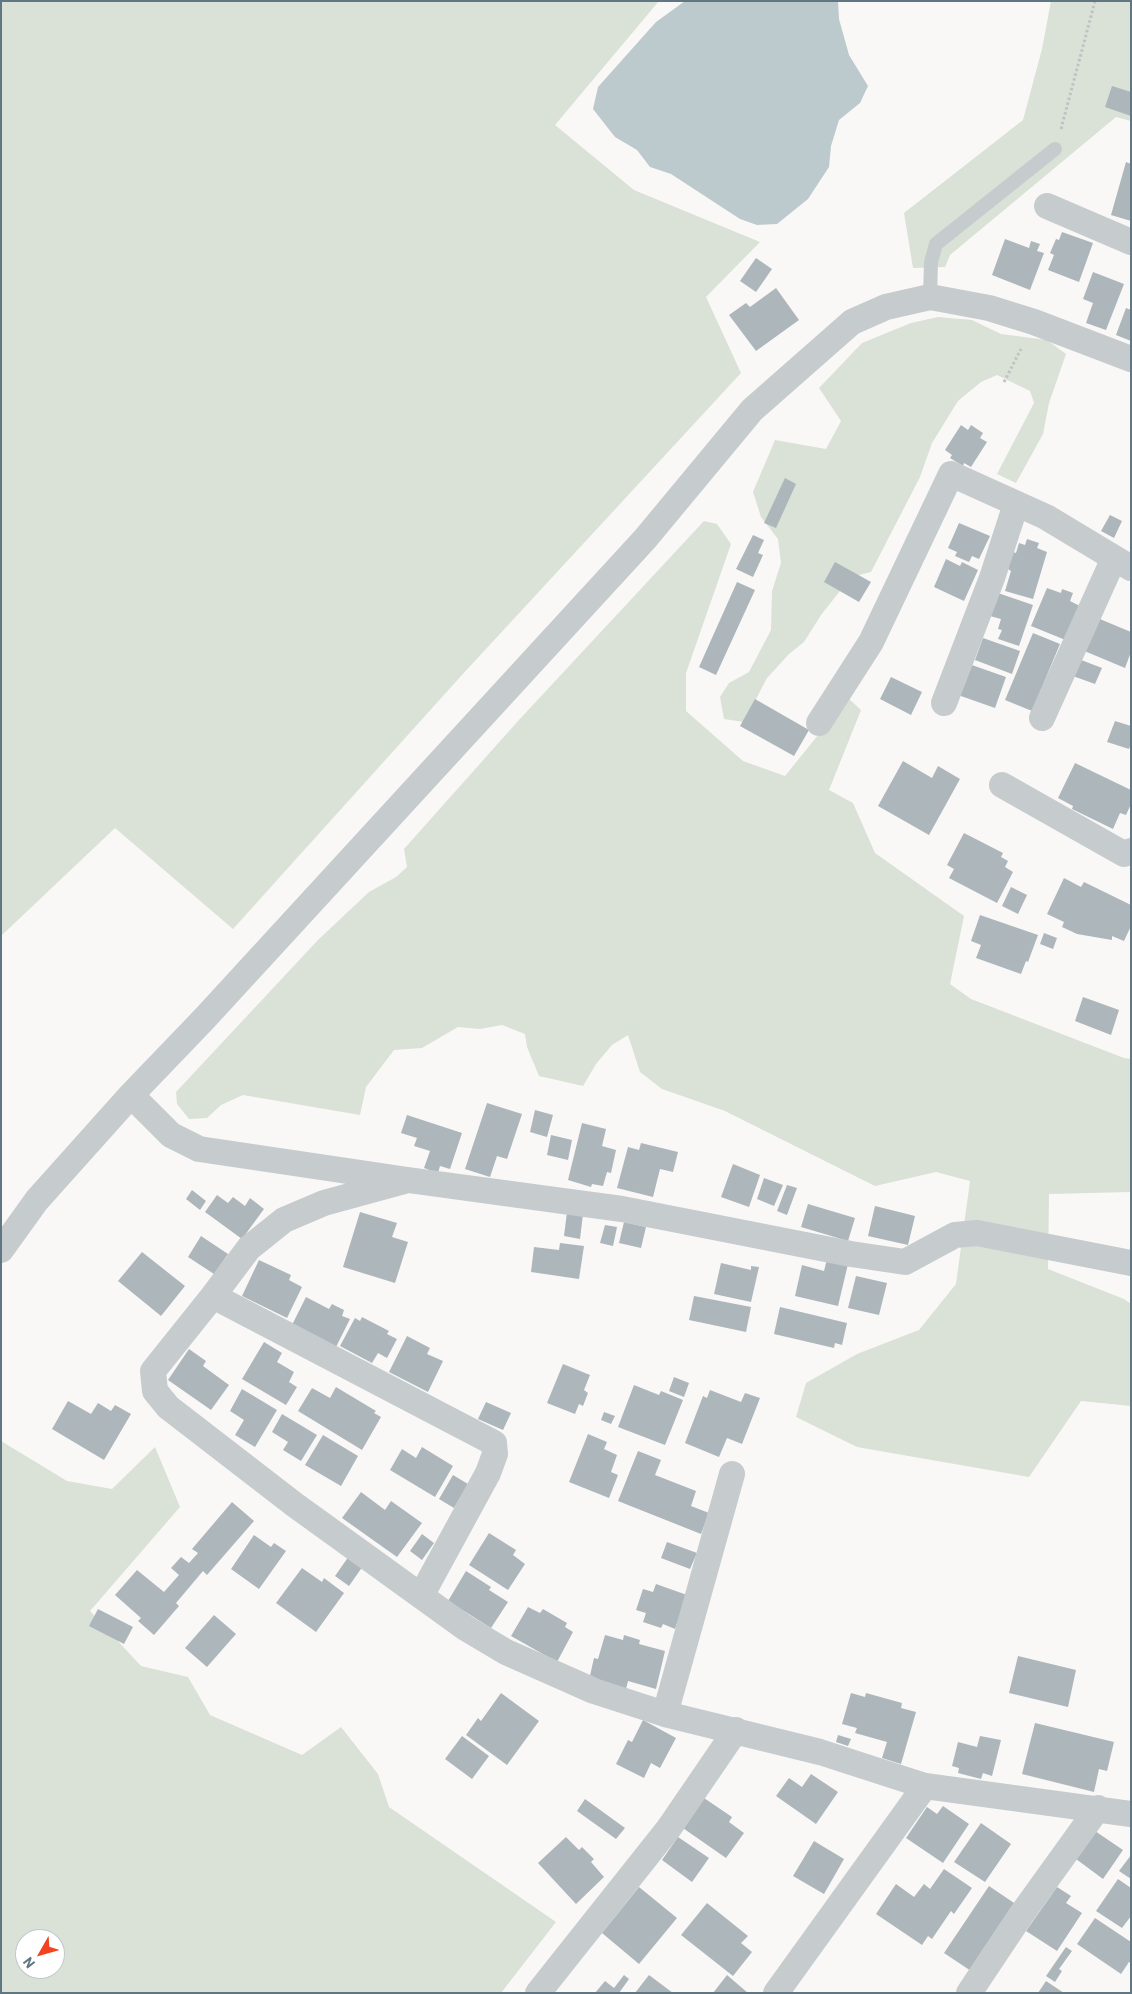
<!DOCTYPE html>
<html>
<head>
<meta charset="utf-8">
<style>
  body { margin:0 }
  #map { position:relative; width:1132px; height:1994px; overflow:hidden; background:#f9f8f6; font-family:Barlow,sans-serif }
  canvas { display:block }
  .frame { position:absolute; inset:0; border:2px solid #617683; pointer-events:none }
  .north { position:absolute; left:15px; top:1929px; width:50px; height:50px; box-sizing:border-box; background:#fff; border:1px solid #c0c8cd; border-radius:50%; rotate:232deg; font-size:14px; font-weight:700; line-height:20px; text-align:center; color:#617683 }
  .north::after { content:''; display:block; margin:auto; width:18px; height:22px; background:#f1431d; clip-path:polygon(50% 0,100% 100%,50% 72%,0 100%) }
</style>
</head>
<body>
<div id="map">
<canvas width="1132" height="1994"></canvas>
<div class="frame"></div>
<div class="north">N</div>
</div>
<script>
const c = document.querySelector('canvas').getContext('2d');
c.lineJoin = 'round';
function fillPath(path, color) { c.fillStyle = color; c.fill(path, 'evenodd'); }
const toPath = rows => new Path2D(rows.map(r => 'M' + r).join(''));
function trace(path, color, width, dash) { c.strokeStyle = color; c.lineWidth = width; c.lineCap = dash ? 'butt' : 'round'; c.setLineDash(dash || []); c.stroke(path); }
fillPath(toPath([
  [1,1,659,1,555,125,634,190,760,242,706,297,741,373,461,676,233,929,115,828,1,936],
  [1051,1,1131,1,1131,121,1116,117,950,255,945,267,913,268,904,213,1023,120,1042,49],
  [938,317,972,320,1001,334,1047,340,1066,354,1049,403,1043,434,1016,483,997,474,1034,403,1030,391,997,375,981,382,958,401,932,443,920,477,871,572,851,577,821,615,804,642,789,654,767,678,744,722,724,719,720,697,729,683,749,672,771,630,772,591,781,563,778,539,761,517,753,492,775,440,826,449,841,421,819,388,862,343,911,323],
  [704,521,717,524,731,544,686,673,686,711,743,761,785,776,848,698,861,710,829,790,853,803,875,853,964,916,950,984,971,999,1124,1058,1131,1059,1131,1192,1049,1194,1048,1269,1124,1299,1131,1304,1131,1406,1081,1401,1029,1477,857,1447,796,1417,806,1383,857,1354,919,1330,956,1284,970,1181,936,1172,875,1186,725,1111,662,1089,640,1072,628,1035,612,1045,596,1064,583,1086,539,1076,527,1047,525,1034,502,1025,480,1029,458,1027,422,1048,394,1050,366,1087,360,1115,243,1095,221,1105,207,1118,189,1119,177,1104,176,1092,318,940,369,892,396,877,407,867,404,849,518,721],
  [1,1441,67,1481,112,1489,155,1447,180,1507,90,1611,141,1666,188,1677,210,1715,302,1755,341,1727,378,1774,389,1807,556,1922,501,1993,1,1993],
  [25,1939,55,1939,55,1969,25,1969]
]), '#dae1d6');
fillPath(toPath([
  [685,1,838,1,839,19,849,55,868,86,860,103,839,120,831,146,829,167,808,199,777,224,757,225,740,219,671,174,650,167,637,150,615,137,593,109,598,87,656,22]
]), '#bccace');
fillPath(toPath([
  [1112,86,1131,92,1131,116,1105,107],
  [1126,162,1131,164,1131,221,1111,215],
  [1062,232,1093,243,1079,282,1048,270,1054,255,1050,253,1056,239,1059,240],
  [1005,239,1029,248,1031,241,1040,244,1037,251,1044,253,1030,290,992,275],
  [756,258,772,269,756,292,740,281],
  [1093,272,1124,284,1106,330,1086,323,1093,303,1083,299],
  [776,288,799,320,756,351,729,315,746,303,750,307],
  [1126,308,1131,310,1131,341,1116,335],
  [961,425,968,430,971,425,983,433,980,438,987,442,971,467,964,463,963,466,950,458,952,455,945,450],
  [785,478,796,484,776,528,764,523],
  [1110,515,1122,521,1114,538,1101,531],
  [959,523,990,536,979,559,972,556,969,562,955,556,957,552,948,548],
  [753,535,764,540,758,553,763,555,753,577,736,569],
  [1027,539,1039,543,1037,548,1047,552,1033,599,1005,591,1011,571,1008,569,1013,552,1016,553,1019,543,1025,545],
  [946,559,960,566,962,562,978,570,964,601,934,587],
  [835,562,871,582,859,602,824,582],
  [737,582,755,590,716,675,699,667],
  [1047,588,1061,593,1062,589,1073,593,1070,601,1082,607,1068,641,1031,626],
  [998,593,1033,605,1019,646,998,639,1002,630,998,629,1001,619,990,616],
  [1095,617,1131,632,1131,652,1125,668,1082,650],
  [1033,633,1060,644,1032,711,1005,700],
  [983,638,1020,651,1012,674,975,660],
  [1076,658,1102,668,1095,684,1070,675],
  [969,664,1006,677,995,708,958,695],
  [891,677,922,692,911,715,880,699],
  [755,699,809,730,794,756,740,726],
  [1115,721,1131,726,1131,744,1129,749,1107,742],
  [903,761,932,778,938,766,960,779,929,835,878,806],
  [1075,763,1131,790,1131,804,1126,815,1120,813,1113,829,1072,809,1073,806,1058,798],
  [964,833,1003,853,1001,857,1008,861,1005,867,1013,872,997,903,949,878,954,869,947,865],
  [1064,878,1081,887,1084,882,1131,905,1131,926,1124,941,1112,936,1112,940,1077,934,1062,927,1064,922,1047,914],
  [1011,887,1027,895,1018,914,1002,906],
  [980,915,1038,935,1028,962,1026,961,1021,974,976,958,981,945,971,941],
  [1044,933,1057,938,1053,949,1040,944],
  [1083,997,1119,1010,1111,1035,1075,1021],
  [487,1103,522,1114,507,1159,497,1156,490,1177,465,1169],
  [535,1110,553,1115,547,1137,530,1132],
  [407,1115,462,1133,450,1169,440,1166,438,1173,424,1168,430,1151,414,1146,417,1138,401,1133],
  [582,1123,606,1129,602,1146,616,1150,611,1173,607,1172,603,1186,592,1184,591,1187,568,1180],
  [551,1135,572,1140,568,1160,547,1155],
  [641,1143,678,1152,673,1172,660,1169,653,1197,617,1188,628,1147,639,1150],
  [733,1164,760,1175,749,1207,721,1197],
  [764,1178,783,1185,774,1206,757,1199],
  [787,1185,797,1188,787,1215,777,1211],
  [192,1190,206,1201,200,1210,186,1199],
  [217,1195,228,1203,233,1197,245,1206,250,1198,264,1209,242,1239,205,1212],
  [808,1204,855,1218,848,1241,801,1227],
  [875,1206,915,1216,908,1245,868,1236],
  [360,1212,397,1223,392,1237,408,1242,395,1283,343,1267],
  [567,1212,583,1214,580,1239,564,1236],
  [624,1222,646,1227,641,1248,619,1243],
  [605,1225,617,1227,613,1246,600,1243],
  [201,1236,228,1254,214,1274,188,1257],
  [560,1243,584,1246,579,1279,531,1272,534,1247,559,1250],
  [142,1252,185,1286,161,1316,118,1281],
  [827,1259,848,1264,838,1306,795,1296,802,1265,824,1271],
  [259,1260,291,1275,289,1280,302,1287,287,1318,242,1296],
  [721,1263,751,1270,751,1266,759,1267,751,1302,714,1294],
  [856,1276,887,1283,879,1315,848,1308],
  [694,1296,751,1307,746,1332,689,1320],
  [306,1297,329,1309,332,1304,344,1310,342,1316,350,1319,336,1347,292,1325],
  [780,1307,847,1323,842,1345,835,1343,834,1348,774,1334],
  [362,1317,389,1331,387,1334,397,1339,387,1358,378,1353,372,1363,340,1346,355,1318,360,1321],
  [407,1336,430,1348,427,1354,443,1361,428,1392,389,1372],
  [264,1342,282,1353,277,1362,294,1372,289,1382,297,1387,286,1405,242,1379],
  [189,1349,206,1361,203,1366,229,1385,211,1410,168,1380],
  [563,1364,590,1375,584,1390,588,1393,583,1406,579,1404,575,1414,547,1403],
  [674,1377,689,1383,684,1397,669,1391],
  [634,1385,659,1395,661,1391,683,1400,665,1445,618,1427],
  [336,1387,376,1411,374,1413,381,1417,362,1450,298,1411,312,1388,330,1398],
  [242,1389,277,1410,255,1447,235,1435,244,1420,230,1411],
  [710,1390,741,1402,745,1393,760,1398,742,1444,727,1438,719,1457,685,1443,703,1396,707,1398],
  [68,1401,91,1414,98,1403,111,1411,115,1405,131,1414,104,1460,52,1429],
  [486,1402,511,1413,503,1430,478,1419],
  [604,1412,615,1416,611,1424,601,1420],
  [282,1414,317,1435,301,1461,283,1450,288,1442,272,1432],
  [588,1434,607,1442,604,1449,617,1455,611,1472,618,1475,609,1498,569,1482],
  [323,1435,358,1456,341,1486,305,1465],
  [422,1447,453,1466,435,1497,390,1470,402,1449,416,1458],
  [638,1451,661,1460,655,1475,696,1491,691,1506,709,1513,701,1534,618,1501],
  [453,1475,468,1484,454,1508,439,1499],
  [361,1492,385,1510,391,1501,422,1523,397,1557,342,1518],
  [232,1502,254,1521,207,1575,203,1571,176,1603,179,1606,154,1635,138,1621,141,1618,115,1595,137,1570,164,1592,179,1575,171,1568,181,1557,189,1563,198,1553,192,1549],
  [489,1533,516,1550,513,1555,525,1564,508,1590,469,1565],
  [422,1534,434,1543,422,1560,410,1551],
  [254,1535,271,1547,274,1543,286,1551,259,1589,231,1569],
  [667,1542,697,1553,690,1569,661,1558],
  [349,1556,363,1566,349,1586,335,1576],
  [302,1568,322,1582,324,1578,344,1593,316,1632,276,1603],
  [466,1571,491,1587,489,1590,508,1602,491,1628,448,1601],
  [656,1584,687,1595,675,1629,663,1624,661,1628,643,1622,646,1613,636,1610,643,1589,653,1592],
  [528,1607,540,1613,543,1609,567,1623,565,1627,573,1632,557,1662,511,1636],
  [98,1609,133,1627,124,1644,89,1626],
  [214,1615,236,1634,207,1667,185,1648],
  [605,1635,623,1640,624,1635,640,1640,639,1644,665,1651,656,1689,628,1681,626,1689,589,1680,594,1658,598,1659],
  [1018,1656,1076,1670,1068,1707,1009,1693],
  [501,1693,539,1721,507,1765,466,1735,478,1718,481,1721],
  [851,1693,865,1697,866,1693,902,1703,901,1708,916,1712,901,1764,882,1758,887,1742,855,1733,857,1728,842,1724],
  [643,1720,676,1738,660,1768,651,1763,644,1778,616,1764,628,1740,632,1742],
  [1035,1723,1114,1742,1107,1771,1099,1769,1094,1792,1022,1774],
  [838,1735,851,1739,848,1746,836,1742],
  [462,1736,489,1756,472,1779,445,1759],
  [980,1736,1001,1740,992,1776,983,1773,981,1779,958,1773,959,1768,952,1766,958,1742,977,1747],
  [811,1774,838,1792,816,1824,776,1796,789,1778,802,1787],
  [701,1796,732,1817,729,1822,744,1833,726,1858,680,1826],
  [585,1799,625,1828,616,1839,577,1811],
  [943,1806,969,1824,943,1863,906,1838,927,1807,937,1814],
  [981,1823,1011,1844,985,1882,954,1862],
  [1095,1831,1123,1850,1103,1879,1076,1859],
  [566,1837,579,1850,582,1847,594,1859,591,1862,604,1877,576,1904,538,1863],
  [678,1837,709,1858,692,1882,662,1860],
  [814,1841,844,1859,824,1894,793,1876],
  [1131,1855,1131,1879,1119,1871],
  [944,1869,972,1888,954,1914,951,1911,932,1939,928,1936,922,1945,876,1914,896,1884,914,1897,924,1884,930,1889],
  [1118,1879,1131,1888,1131,1916,1122,1928,1096,1911],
  [989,1886,1017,1905,971,1971,944,1953],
  [639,1887,677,1918,639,1964,602,1933],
  [1057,1887,1071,1896,1066,1903,1082,1913,1057,1951,1026,1931],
  [707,1903,748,1936,741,1943,752,1952,733,1976,681,1935],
  [1095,1918,1131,1942,1131,1963,1129,1962,1121,1974,1077,1944],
  [1066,1947,1072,1951,1059,1969,1062,1971,1055,1982,1046,1976],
  [624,1975,629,1979,619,1993,595,1993,605,1981,614,1988],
  [649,1975,673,1993,635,1993],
  [727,1975,748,1993,713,1993],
  [1046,1981,1064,1993,1038,1993]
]), '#acb6bb');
trace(toPath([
  [1061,129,1095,1],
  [1004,382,1021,349]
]), '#bfc2c4', 3, [2.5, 2.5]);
trace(toPath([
  [930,297,931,262,936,244,1055,149]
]), '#c6cbce', 14);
trace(toPath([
  [1047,206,1131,242],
  [944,703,992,578,1016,504],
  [1042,718,1114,558],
  [819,723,871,642,951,474,1046,517,1131,568],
  [1002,785,1124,854,1131,851],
  [131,1095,171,1135,199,1149,408,1180,622,1209,851,1254,905,1262,955,1235,977,1233,1131,1263],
  [408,1180,324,1203,284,1220,249,1248,213,1296,153,1371,155,1391,168,1407,295,1505,464,1627,506,1652,594,1691,665,1714,820,1752,925,1786,1131,1814],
  [1,1250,37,1200,131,1095,204,1019,645,539,752,410,852,322,886,307,930,297,989,308,1034,322,1131,359],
  [213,1296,494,1443,495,1454,488,1473,421,1596],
  [665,1714,732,1474],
  [538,1993,669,1828,736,1730],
  [776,1993,925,1786],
  [969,1993,1021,1915,1098,1808]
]), '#c6cbce', 26);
</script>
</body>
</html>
